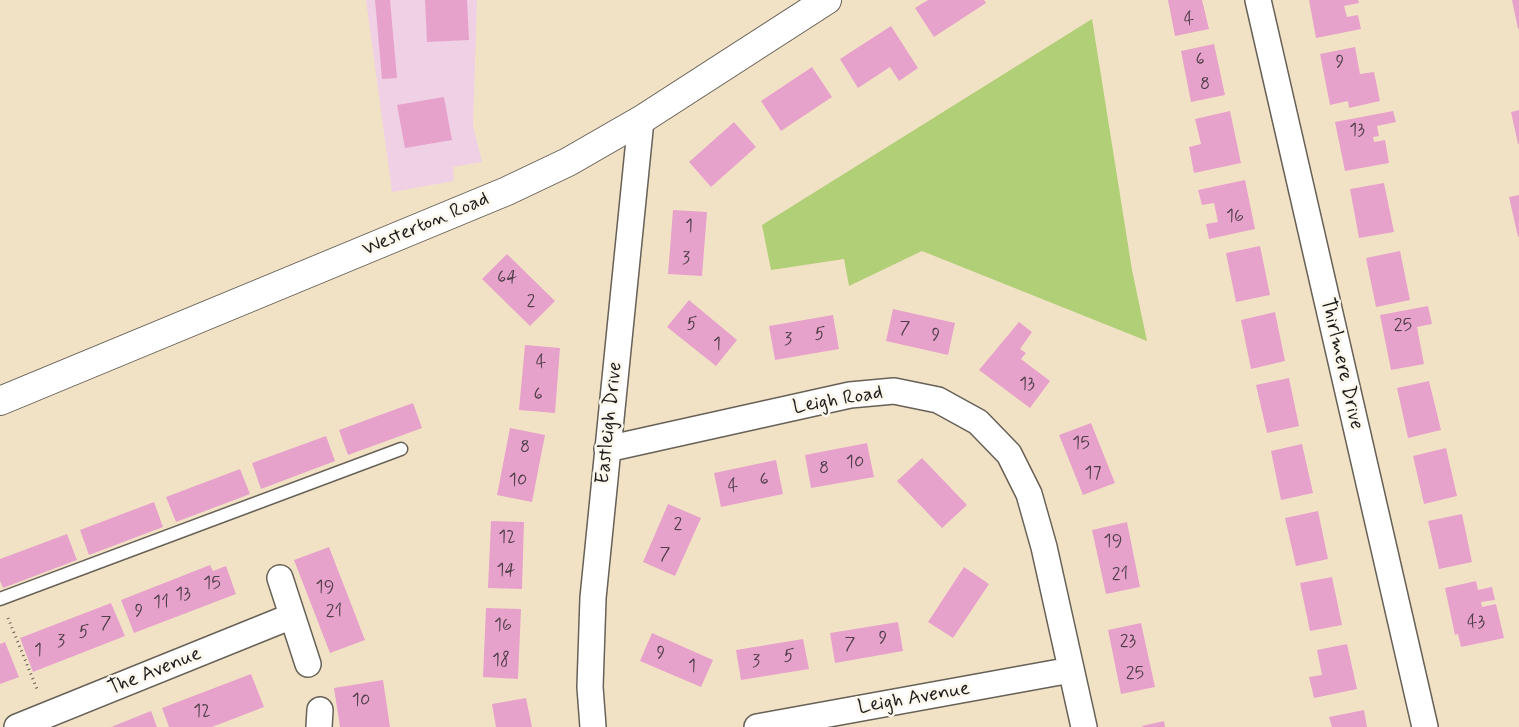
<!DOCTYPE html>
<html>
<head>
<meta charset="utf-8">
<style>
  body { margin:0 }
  canvas { display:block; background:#f2e2c5 }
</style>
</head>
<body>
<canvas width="1519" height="727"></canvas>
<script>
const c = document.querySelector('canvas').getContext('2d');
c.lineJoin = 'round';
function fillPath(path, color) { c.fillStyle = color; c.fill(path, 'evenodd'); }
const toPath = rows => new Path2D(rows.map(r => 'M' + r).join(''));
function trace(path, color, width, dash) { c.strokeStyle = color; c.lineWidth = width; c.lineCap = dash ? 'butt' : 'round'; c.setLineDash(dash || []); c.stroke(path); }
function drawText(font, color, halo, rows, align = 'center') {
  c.font = font + ' Mynerve,sans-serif'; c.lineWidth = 5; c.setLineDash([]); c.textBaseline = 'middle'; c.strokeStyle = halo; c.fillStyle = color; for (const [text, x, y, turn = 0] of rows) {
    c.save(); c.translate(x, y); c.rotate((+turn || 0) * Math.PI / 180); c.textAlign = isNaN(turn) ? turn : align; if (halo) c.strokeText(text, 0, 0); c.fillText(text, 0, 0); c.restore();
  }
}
fillPath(toPath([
  [366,0,477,0,473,125,482,162,453,167,454,181,392,192]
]), '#f0d0e4');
fillPath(toPath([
  [1092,19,1132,270,1147,341,922,251,849,286,844,259,771,270,762,225]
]), '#b0cf77');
fillPath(toPath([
  [375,0,390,0,397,78,382,79],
  [425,0,467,0,469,40,427,42],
  [928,0,984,0,986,3,934,37,915,8],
  [1168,0,1202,0,1209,29,1175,36],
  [1309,0,1358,0,1359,3,1344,6,1347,17,1358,15,1361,29,1316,38],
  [1512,0,1519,0,1519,29,1518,29],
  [891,26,918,68,899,81,890,67,858,88,840,59],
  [1214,44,1225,95,1191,102,1181,51],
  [1355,47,1360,74,1374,72,1380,101,1349,108,1348,101,1330,105,1320,54],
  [812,67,832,97,781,131,761,101],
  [444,97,452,140,405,148,397,105],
  [1519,110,1519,144,1518,144,1511,112],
  [1230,111,1241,163,1194,173,1189,147,1201,144,1195,119],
  [1393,111,1396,122,1377,126,1379,136,1373,137,1374,142,1385,140,1389,163,1345,171,1335,122],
  [734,122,756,147,711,187,689,162],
  [1245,180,1255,229,1209,239,1206,224,1218,222,1214,203,1202,205,1198,190],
  [1384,183,1394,232,1359,238,1350,189],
  [1519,195,1519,236,1518,237,1509,197],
  [673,210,707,212,702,276,668,274],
  [1260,246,1270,295,1236,302,1226,253],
  [1400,251,1410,300,1376,307,1366,258],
  [507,254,555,301,530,326,482,279],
  [689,300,737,340,716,366,667,327],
  [1428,306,1432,324,1417,327,1424,364,1391,370,1380,315],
  [893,309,955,323,948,355,886,341],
  [1275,312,1285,361,1251,369,1241,320],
  [833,315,839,349,775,360,769,326],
  [1019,322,1032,332,1020,349,1026,353,1021,359,1050,381,1030,408,979,370],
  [525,345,560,348,555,413,519,410],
  [1289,378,1299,426,1267,433,1256,385],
  [1429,381,1441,430,1408,438,1397,388],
  [413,403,422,428,348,455,339,430],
  [1091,423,1115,483,1083,495,1059,435],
  [510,428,545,435,532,502,497,495],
  [326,436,335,461,261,489,252,463],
  [867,443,874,477,811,488,805,455],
  [1302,444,1313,493,1281,500,1271,451],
  [1446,448,1457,496,1424,504,1413,456],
  [922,458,967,505,942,528,897,481],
  [776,460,783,494,721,507,714,473],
  [240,469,250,494,176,522,166,497],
  [154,502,163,527,89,555,80,530],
  [668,504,701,518,675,576,643,562],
  [1318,511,1328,559,1296,566,1285,518],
  [1462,514,1472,562,1439,569,1428,521],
  [491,521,524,522,522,589,488,588],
  [1127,522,1140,587,1106,594,1092,530],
  [67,534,77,560,3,588,0,581,0,559],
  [329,547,365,640,330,653,294,560],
  [210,565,213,571,226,566,236,594,134,633,121,600],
  [964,567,989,584,953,638,928,622],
  [1332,577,1342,625,1310,631,1300,583],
  [1476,581,1478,590,1492,587,1495,600,1481,602,1482,607,1496,604,1504,638,1461,647,1458,634,1455,635,1445,588],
  [111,603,125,636,33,672,20,638],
  [486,608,521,609,518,679,483,677],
  [898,622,903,651,835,663,830,633],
  [1141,623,1155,687,1121,694,1108,630],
  [652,633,713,660,701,687,640,661],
  [803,639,809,669,741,680,736,650],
  [5,642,19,677,0,684,0,644],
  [1347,644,1357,689,1314,698,1309,677,1322,675,1317,650],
  [251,674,264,707,212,727,169,727,162,708],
  [383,680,390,727,340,727,334,688],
  [526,698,532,727,496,727,492,704],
  [1364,710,1367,727,1332,727,1329,717],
  [151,711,157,727,111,727],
  [1164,721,1165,727,1142,727,1142,726]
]), '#e7a2cc');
const service = toPath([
  [0,599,401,449]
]);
const minor = toPath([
  [1258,0,1425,727],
  [607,449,850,395,894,391,938,400,978,422,1009,454,1029,494,1044,547,1084,727],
  [280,578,308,664],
  [17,727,292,616],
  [319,727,320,710],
  [593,727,590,687,593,598,641,120],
  [757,727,1071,670]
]);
const tertiary = toPath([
  [0,401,507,191,568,162,641,120,827,0]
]);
trace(service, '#676157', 15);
trace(minor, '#676157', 28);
trace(tertiary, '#676157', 30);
trace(toPath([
  [8,618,37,689]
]), '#676157', 3, [1, 4]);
trace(service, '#fff', 12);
trace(minor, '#fff', 25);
trace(tertiary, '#fff', 28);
drawText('18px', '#4f3e48', null, [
  ["4",1189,20],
  ["6",1200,60],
  ["9",1340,63],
  ["8",1205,85],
  ["13",1357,131],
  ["16",1235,217],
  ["1",689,227],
  ["3",686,259],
  ["64",507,278],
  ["2",531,302],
  ["5",692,325],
  ["25",1403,326],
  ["7",905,329],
  ["5",820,335],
  ["9",936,336],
  ["3",788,340],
  ["1",717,345],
  ["4",541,363],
  ["13",1027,385],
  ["6",538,395],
  ["15",1081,444],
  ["8",525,448],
  ["10",855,463],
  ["8",824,469],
  ["17",1093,474],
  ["6",764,480],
  ["10",518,481],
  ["4",733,487],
  ["2",678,525],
  ["12",507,538],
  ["19",1113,542],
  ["7",665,555],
  ["14",506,571],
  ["21",1120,575],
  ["15",212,584],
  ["19",325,588],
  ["13",183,595],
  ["11",161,603],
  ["9",139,612],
  ["21",334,612],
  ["43",1476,623],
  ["7",106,624],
  ["16",503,626],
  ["5",84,633],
  ["9",883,639],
  ["3",61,642],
  ["23",1128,642],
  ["7",850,645],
  ["1",38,651],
  ["9",661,654],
  ["5",789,657],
  ["18",501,661],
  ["3",756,662],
  ["1",692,667],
  ["25",1135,674],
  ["10",361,701],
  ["12",202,712]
]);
drawText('20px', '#1c1c1c', '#fbf7ec', [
  ["Westerton Road",426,225,-23],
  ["Thirlmere Drive",1341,364,77],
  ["Leigh Road",838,401,-10],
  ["Eastleigh Drive",610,423,-84],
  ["The Avenue",155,672,-22],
  ["Leigh Avenue",914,699,-10]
]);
</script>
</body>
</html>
